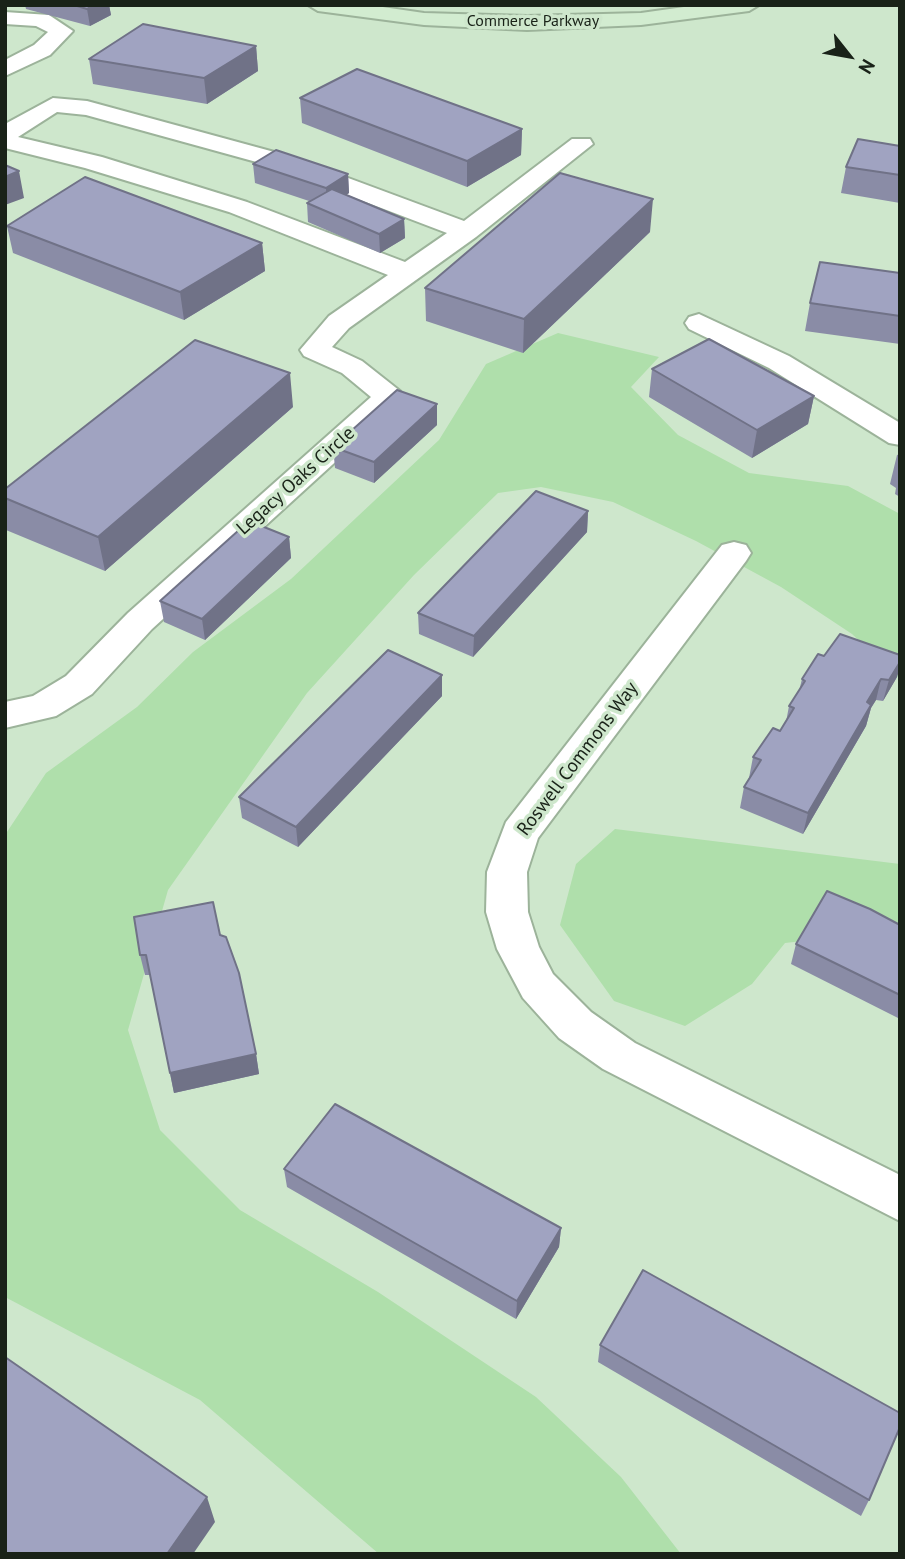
<!DOCTYPE html>
<html>
<head>
<meta charset="utf-8">
<style>
  body { margin:0 }
  #map { position:relative; width:905px; height:1559px; overflow:hidden; background:#cee7cc; font-family:"PT Sans",sans-serif }
  canvas { display:block }
  .frame { position:absolute; inset:0; border:7px solid #192218; pointer-events:none }
  .north { position:absolute; left:814px; top:21px; width:70px; height:70px; -webkit-text-stroke:5px #cee7cc; paint-order:stroke; rotate:121deg; font-size:19px; font-weight:700; line-height:28px; text-align:center; color:#192218 }
  .north::after { content:''; display:block; margin:auto; width:24px; height:32px; background:#192218; clip-path:polygon(50% 0,100% 100%,50% 72%,0 100%) }
</style>
</head>
<body>
<div id="map">
<canvas width="905" height="1559"></canvas>
<div class="frame"></div>
<div class="north">N</div>
</div>
<script>
const c = document.querySelector('canvas').getContext('2d');
c.lineJoin = 'round';
function fillPath(path, color) { c.fillStyle = color; c.fill(path, 'evenodd'); }
const toPath = rows => new Path2D(rows.map(r => 'M' + r).join(''));
function trace(path, color, width, dash) { c.strokeStyle = color; c.lineWidth = width; c.lineCap = dash ? 'butt' : 'round'; c.setLineDash(dash || []); c.stroke(path); }
function drawText(font, color, halo, rows, align = 'center') {
  c.font = font + ' "PT Sans",sans-serif'; c.lineWidth = 7; c.setLineDash([]); c.textBaseline = 'middle'; c.strokeStyle = halo; c.fillStyle = color; for (const [text, x, y, turn = 0] of rows) {
    c.save(); c.translate(x, y); c.rotate((+turn || 0) * Math.PI / 180); c.textAlign = isNaN(turn) ? turn : align; if (halo) c.strokeText(text, 0, 0); c.fillText(text, 0, 0); c.restore();
  }
}
fillPath(toPath([
  [558,333,659,357,631,387,678,435,749,473,848,486,900,514,900,679,852,634,781,587,696,541,613,502,541,487,498,493,414,575,307,693,168,890,128,1030,160,1130,240,1210,378,1292,536,1397,621,1477,681,1554,379,1554,200,1400,5,1297,5,835,46,773,137,707,193,652,291,579,439,440,486,364],
  [615,829,900,864,900,930,785,943,752,984,685,1026,614,1001,560,925,576,864]
]), '#afdfab');
const street = toPath([
  [5,12,49,15,73,31,50,55,5,76,5,60,34,45,48,32,36,26,5,24,5,12],
  [53,98,87,101,289,156,464,221,572,139,590,139,593,144,476,237,349,328,332,347,362,361,400,391,404,397,400,403,152,629,92,694,56,716,5,728,5,702,33,696,66,676,128,613,371,397,342,373,304,356,300,350,329,316,388,275,229,212,85,168,5,148,5,124,53,98],
  [57,112,86,115,271,166,447,233,405,262,247,202,102,157,18,137,57,112],
  [699,314,789,356,900,423,900,445,889,443,769,368,689,329,685,323,689,317,699,314],
  [734,542,746,545,751,553,746,561,538,838,527,872,528,912,539,947,553,974,591,1012,635,1043,900,1175,900,1221,603,1069,559,1038,523,998,497,949,486,912,487,872,506,822,722,545,734,542]
]);
const secondary = toPath([
  [308,5,369,5,424,13,527,16,641,13,698,5,759,5,749,11,641,25,527,30,424,25,318,11,308,5]
]);
trace(street, '#9cb39a', 4);
trace(secondary, '#9cb39a', 4);
fillPath(street, '#fff');
fillPath(secondary, '#d2ecd0');
fillPath(toPath([
  [25,5,109,5,111,15,90,26,26,9],
  [256,46,258,71,207,104,93,84,89,59],
  [300,98,522,129,521,155,467,187,302,123],
  [900,146,900,203,841,193,846,167],
  [253,164,348,174,349,193,346,195,404,219,405,238,380,253,308,222,307,203,309,201,255,183],
  [7,226,262,243,265,271,184,320,13,253],
  [650,232,523,353,426,321,425,288],
  [900,273,900,344,805,331,810,303],
  [652,369,814,396,808,424,752,458,649,397],
  [437,404,437,425,374,483,335,468,333,447],
  [293,407,105,571,6,530,5,525,5,489],
  [900,454,900,497,895,494,896,488,890,484,897,455],
  [588,511,587,532,473,657,419,634,418,613],
  [289,537,291,558,205,640,164,622,160,601],
  [442,675,442,696,298,847,242,818,239,797],
  [897,677,883,701,876,700,871,708,866,726,803,834,740,808,744,787,749,778,753,757,780,731,786,722,789,706,799,691,802,679],
  [900,925,900,1019,791,964,796,944],
  [220,935,256,1054,259,1074,174,1093,150,975,145,975,140,955],
  [284,1169,561,1228,559,1247,516,1319,287,1187],
  [600,1345,869,1500,861,1516,598,1362]
]), '#8a8ca6');
fillPath(toPath([
  [93,5,109,5,111,15,90,26,87,9],
  [256,46,258,71,207,104,204,78],
  [522,129,521,155,467,187,467,161],
  [19,171,24,198,5,205,5,177],
  [348,174,349,193,327,208,326,188],
  [653,199,650,232,523,353,524,319],
  [404,219,405,238,380,253,379,234],
  [262,243,265,271,184,320,180,292],
  [290,373,293,407,105,571,98,537],
  [814,396,808,424,752,458,757,430],
  [437,404,437,425,374,483,374,462],
  [588,511,587,532,473,657,474,636],
  [289,537,291,558,205,640,202,619],
  [900,662,900,668,897,677,883,701,889,680],
  [442,675,442,696,298,847,296,827],
  [881,679,876,700,871,708,866,726,803,834,808,813,867,702],
  [256,1054,259,1074,174,1093,170,1073],
  [561,1228,559,1247,516,1319,517,1301],
  [207,1497,215,1522,193,1554,167,1554]
]), '#707287');
const building = toPath([
  [74,5,93,5,87,9,74,5],
  [143,24,256,46,204,78,89,59,143,24],
  [357,69,522,129,467,161,300,98,357,69],
  [858,139,900,146,900,175,846,167,858,139],
  [276,150,348,174,326,188,253,164,276,150],
  [5,165,19,171,5,177,5,165],
  [560,173,653,199,524,319,425,288,560,173],
  [85,177,262,243,180,292,7,226,85,177],
  [332,189,404,219,379,234,307,203,332,189],
  [820,262,900,273,900,316,810,303,820,262],
  [709,339,814,396,757,430,652,369,709,339],
  [195,340,290,373,98,537,5,498,5,489,195,340],
  [397,390,437,404,374,462,333,447,397,390],
  [536,491,588,511,474,636,418,613,536,491],
  [249,521,289,537,202,619,160,601,249,521],
  [840,634,900,655,900,662,889,680,881,679,867,702,871,705,808,813,744,787,761,760,753,757,773,728,780,731,794,708,789,706,805,681,802,679,818,654,824,656,840,634],
  [388,650,442,675,296,827,239,797,388,650],
  [827,891,870,909,900,925,900,995,796,944,827,891],
  [213,902,220,935,226,937,239,973,256,1054,170,1073,146,955,140,955,134,917,213,902],
  [335,1104,561,1228,517,1301,284,1169,335,1104],
  [643,1270,900,1413,900,1427,869,1500,600,1345,643,1270],
  [5,1357,207,1497,167,1554,5,1554,5,1357]
]);
fillPath(building, '#a0a3c1');
trace(building, '#707287', 2);
drawText('16px', '#192218', '#cee7cc', [
  ["Commerce Parkway",533,21]
]);
drawText('19px', '#192218', '#cee7cc', [
  ["Legacy Oaks Circle",296,481,-42],
  ["Roswell Commons Way",578,759,-53]
]);
</script>
</body>
</html>
